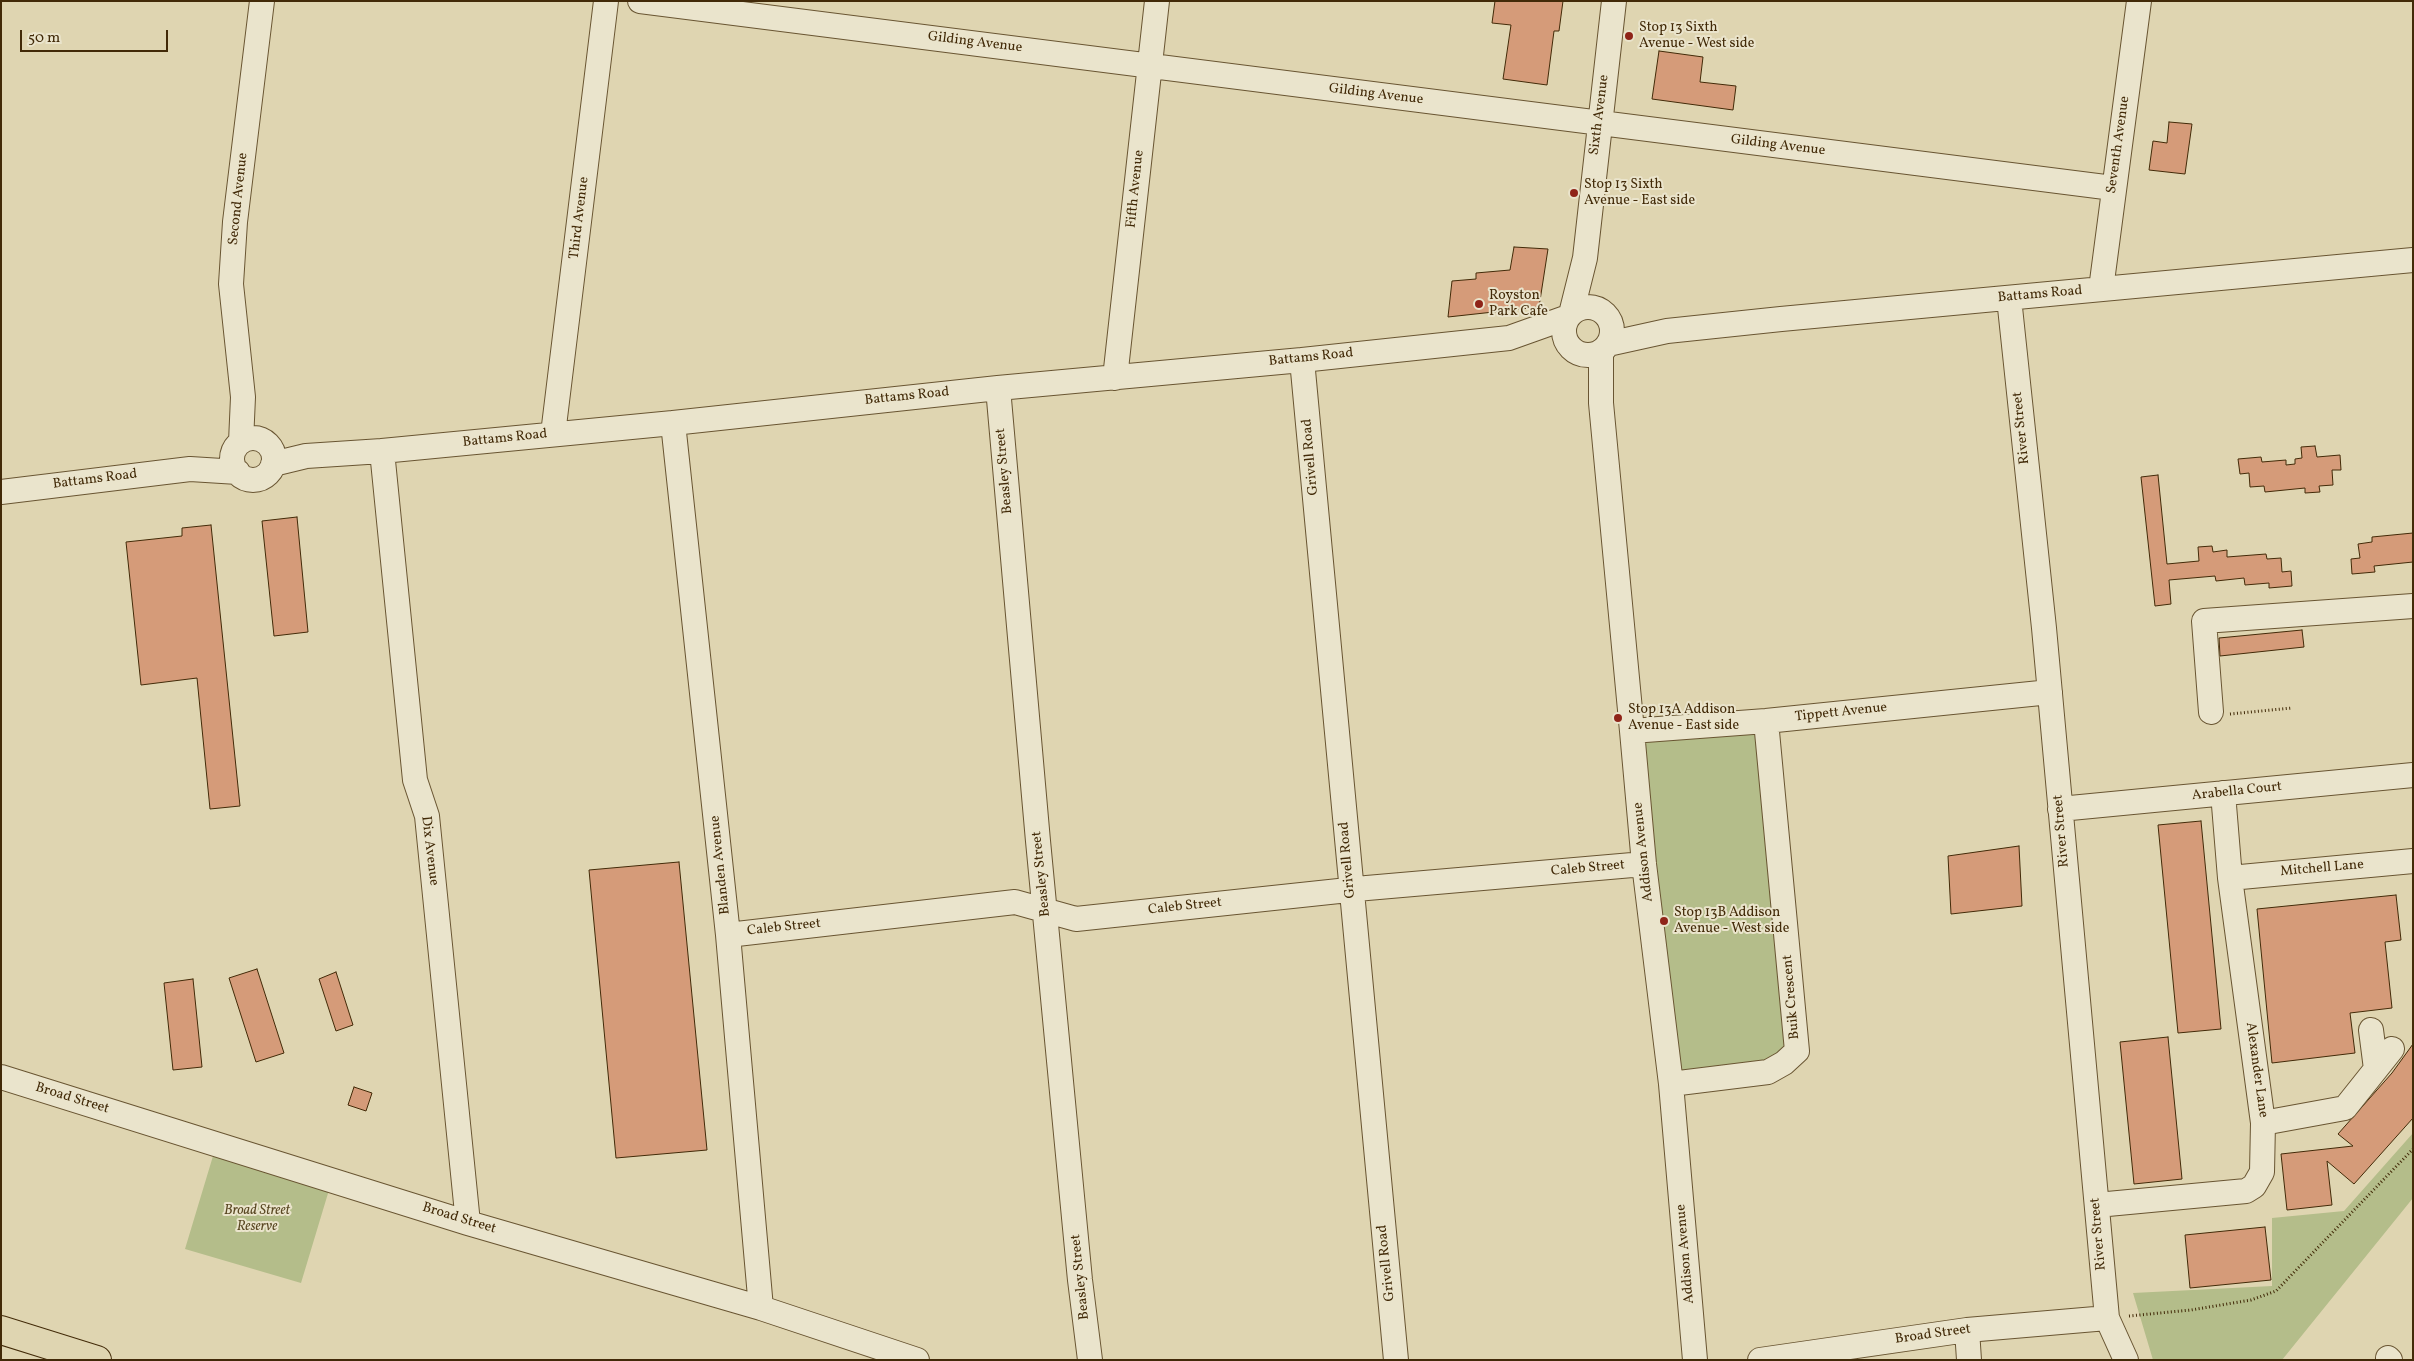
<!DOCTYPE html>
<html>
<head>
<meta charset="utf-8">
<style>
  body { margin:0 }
  #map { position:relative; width:2414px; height:1361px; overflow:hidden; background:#dfd5b1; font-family:Vollkorn,serif }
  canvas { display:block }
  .frame { position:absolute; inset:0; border:2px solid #422a08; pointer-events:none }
  .scale { position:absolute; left:20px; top:30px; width:148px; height:22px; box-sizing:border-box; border:2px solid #422a08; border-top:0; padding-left:6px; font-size:15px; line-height:18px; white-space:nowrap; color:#422a08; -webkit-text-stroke:4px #eae4cc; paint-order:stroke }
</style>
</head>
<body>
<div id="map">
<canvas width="2414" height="1361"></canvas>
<div class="frame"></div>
<div class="scale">50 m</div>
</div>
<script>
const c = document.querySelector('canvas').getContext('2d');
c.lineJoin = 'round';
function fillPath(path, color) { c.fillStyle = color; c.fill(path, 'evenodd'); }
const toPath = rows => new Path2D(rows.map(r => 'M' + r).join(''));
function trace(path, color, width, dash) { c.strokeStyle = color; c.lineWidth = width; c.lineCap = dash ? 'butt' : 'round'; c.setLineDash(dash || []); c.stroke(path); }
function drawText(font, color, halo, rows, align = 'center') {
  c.font = font + ' Vollkorn,serif'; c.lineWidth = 4; c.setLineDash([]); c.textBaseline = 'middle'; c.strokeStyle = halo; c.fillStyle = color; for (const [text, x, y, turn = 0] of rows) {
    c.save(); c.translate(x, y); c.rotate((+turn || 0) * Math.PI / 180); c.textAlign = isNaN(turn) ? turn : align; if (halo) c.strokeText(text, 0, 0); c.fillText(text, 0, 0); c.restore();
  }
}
fillPath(toPath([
  [1766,721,1797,1051,1784,1063,1671,1084,1632,731],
  [2413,1133,2413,1198,2282,1360,2153,1360,2133,1293,2272,1286,2272,1218,2344,1211],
  [213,1156,329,1190,301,1283,185,1249]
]), '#b4bd8a');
const building = toPath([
  [1495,1,1563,1,1559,31,1554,31,1547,85,1503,79,1511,25,1492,23,1495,1],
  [1659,51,1703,57,1700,82,1736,86,1733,110,1652,99,1659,51],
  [2169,122,2192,124,2185,174,2149,170,2153,141,2167,143,2169,122],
  [1514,247,1548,249,1539,307,1448,317,1452,281,1476,279,1476,273,1510,270,1514,247],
  [2315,446,2317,457,2340,455,2341,470,2332,470,2333,485,2319,486,2320,492,2305,493,2305,488,2265,492,2264,486,2250,487,2249,473,2240,474,2238,459,2261,457,2262,462,2286,460,2286,465,2295,464,2295,459,2302,458,2301,447,2315,446],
  [2158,475,2167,564,2199,561,2198,547,2212,546,2213,552,2227,550,2227,557,2266,554,2267,559,2281,558,2282,572,2291,571,2292,586,2269,588,2269,583,2245,585,2244,578,2216,581,2215,576,2169,580,2171,604,2155,606,2141,477,2158,475],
  [297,517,308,632,274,636,262,521,297,517],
  [211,525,240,806,210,809,197,678,141,685,126,542,182,536,182,528,211,525],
  [2413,533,2413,562,2374,566,2375,572,2352,574,2351,559,2360,558,2358,544,2372,542,2372,537,2413,533],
  [2302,630,2304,647,2220,656,2219,638,2302,630],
  [2201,821,2221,1029,2178,1033,2158,825,2201,821],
  [2019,846,2022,906,1951,914,1948,856,2019,846],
  [679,862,707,1150,616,1158,589,870,679,862],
  [2396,895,2401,940,2385,942,2392,1008,2350,1013,2355,1053,2272,1063,2257,909,2396,895],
  [257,969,284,1053,256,1062,229,978,257,969],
  [336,972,353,1025,336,1031,319,979,336,972],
  [193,979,202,1067,173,1070,164,983,193,979],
  [2168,1037,2182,1179,2134,1184,2120,1042,2168,1037],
  [2413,1044,2413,1118,2354,1184,2327,1161,2332,1205,2287,1210,2281,1154,2353,1146,2338,1134,2392,1073,2413,1044],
  [354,1087,372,1093,366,1111,348,1105,354,1087],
  [2265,1227,2271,1280,2190,1288,2185,1235,2265,1227]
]);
fillPath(building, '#d59b79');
trace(building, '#422a08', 1);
const minor = toPath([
  [640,1,2113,188],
  [2101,289,2139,1],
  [2009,298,2044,628,2107,1318,2126,1360],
  '1564 331a24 24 0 1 1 48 0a24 24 0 1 1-48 0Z',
  [1571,314,1585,258,1614,1],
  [1608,344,1667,331,1781,319,2413,260],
  [1601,351,1601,403,1632,731,1644,864,1671,1084,1695,1360],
  [1302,360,1396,1360],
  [1115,378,1157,1],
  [998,388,1038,841,1080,1280,1090,1360],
  [673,423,728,935,761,1308],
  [553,434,606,1],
  '232 459a21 21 0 1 1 42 0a21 21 0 1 1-42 0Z',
  [241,442,243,397,231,284,235,222,262,1],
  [382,451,415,780,427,816,468,1223],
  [273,464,306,456,382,451,673,423,998,388,1302,360,1509,338,1568,317],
  [1,492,190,469,238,472],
  [2211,712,2204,621,2413,606],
  [1632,731,1766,721,2050,692],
  [2060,809,2413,775],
  [2230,878,2413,861],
  [728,935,1015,902,1076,919,1367,888,1644,864],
  [2371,1030,2376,1069],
  [1,1077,468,1223,761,1308,917,1360],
  [1671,1084,1768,1072,1784,1063,1797,1051,1766,721],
  [2263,1123,2345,1108,2392,1049],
  [2097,1205,2246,1191,2254,1186,2262,1172,2263,1123,2230,878,2223,793],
  [1967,1330,1969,1360],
  [2388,1358,2390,1360],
  [1760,1360,1967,1330,2107,1318]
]);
const highway = toPath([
  [1,1330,97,1360]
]);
trace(minor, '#695532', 26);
trace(highway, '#422a08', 30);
trace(toPath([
  [2230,714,2292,708],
  [2129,1316,2191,1310,2251,1300,2276,1291,2413,1149]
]), '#422a08', 3, [1, 2.5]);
trace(minor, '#eae4cc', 24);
trace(highway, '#dfd5b1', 28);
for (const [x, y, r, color] of [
  [1629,36,5,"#8f2418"],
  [1574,193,5,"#8f2418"],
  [1479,304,5,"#8f2418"],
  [1618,718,5,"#8f2418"],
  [1664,921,5,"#8f2418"]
]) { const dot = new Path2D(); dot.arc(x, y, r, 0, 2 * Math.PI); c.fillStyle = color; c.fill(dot); trace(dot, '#eae4cc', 2); }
drawText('14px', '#422a08', '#eae4cc', [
  ["Stop 13 Sixth",1639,28],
  ["Avenue - West side",1639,44],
  ["Stop 13 Sixth",1584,185],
  ["Avenue - East side",1584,201],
  ["Royston",1489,296],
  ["Park Cafe",1489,312],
  ["Stop 13A Addison",1628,710],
  ["Avenue - East side",1628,726],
  ["Stop 13B Addison",1674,913],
  ["Avenue - West side",1674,929]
], 'left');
drawText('14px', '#422a08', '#eae4cc', [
  ["Gilding Avenue",975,43,7],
  ["Gilding Avenue",1376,95,7],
  ["Sixth Avenue",1600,115,-83],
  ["Seventh Avenue",2119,145,-82],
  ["Gilding Avenue",1778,146,7],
  ["Fifth Avenue",1136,189,-84],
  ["Second Avenue",239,199,-84],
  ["Third Avenue",580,218,-83],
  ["Battams Road",2040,295,-5],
  ["Battams Road",1311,358,-6],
  ["Battams Road",907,397,-6],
  ["River Street",2022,428,-96],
  ["Battams Road",505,439,-6],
  ["Grivell Road",1311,457,-95],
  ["Beasley Street",1005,471,-95],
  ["Battams Road",95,480,-7],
  ["Tippett Avenue",1841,713,-6],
  ["Arabella Court",2237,792,-6],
  ["River Street",2062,831,-95],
  ["Dix Avenue",429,851,83],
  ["Addison Avenue",1644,852,-96],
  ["Grivell Road",1348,860,-95],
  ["Blanden Avenue",721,865,-96],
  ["Caleb Street",1588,869,-5],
  ["Mitchell Lane",2322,869,-5],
  ["Beasley Street",1042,874,-96],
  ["Caleb Street",1185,907,-6],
  ["Caleb Street",784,928,-6],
  ["Buik Crescent",1792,997,-95],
  ["Alexander Lane",2256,1070,82],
  ["Broad Street",72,1099,17],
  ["Broad Street",459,1219,17],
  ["River Street",2099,1234,-95],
  ["Addison Avenue",1686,1254,-95],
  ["Grivell Road",1387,1263,-96],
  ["Beasley Street",1081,1277,-96],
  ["Broad Street",1933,1335,-8]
]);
drawText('italic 14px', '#594722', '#eae4cc', [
  ["Broad Street",257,1211],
  ["Reserve",257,1227]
]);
</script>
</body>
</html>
